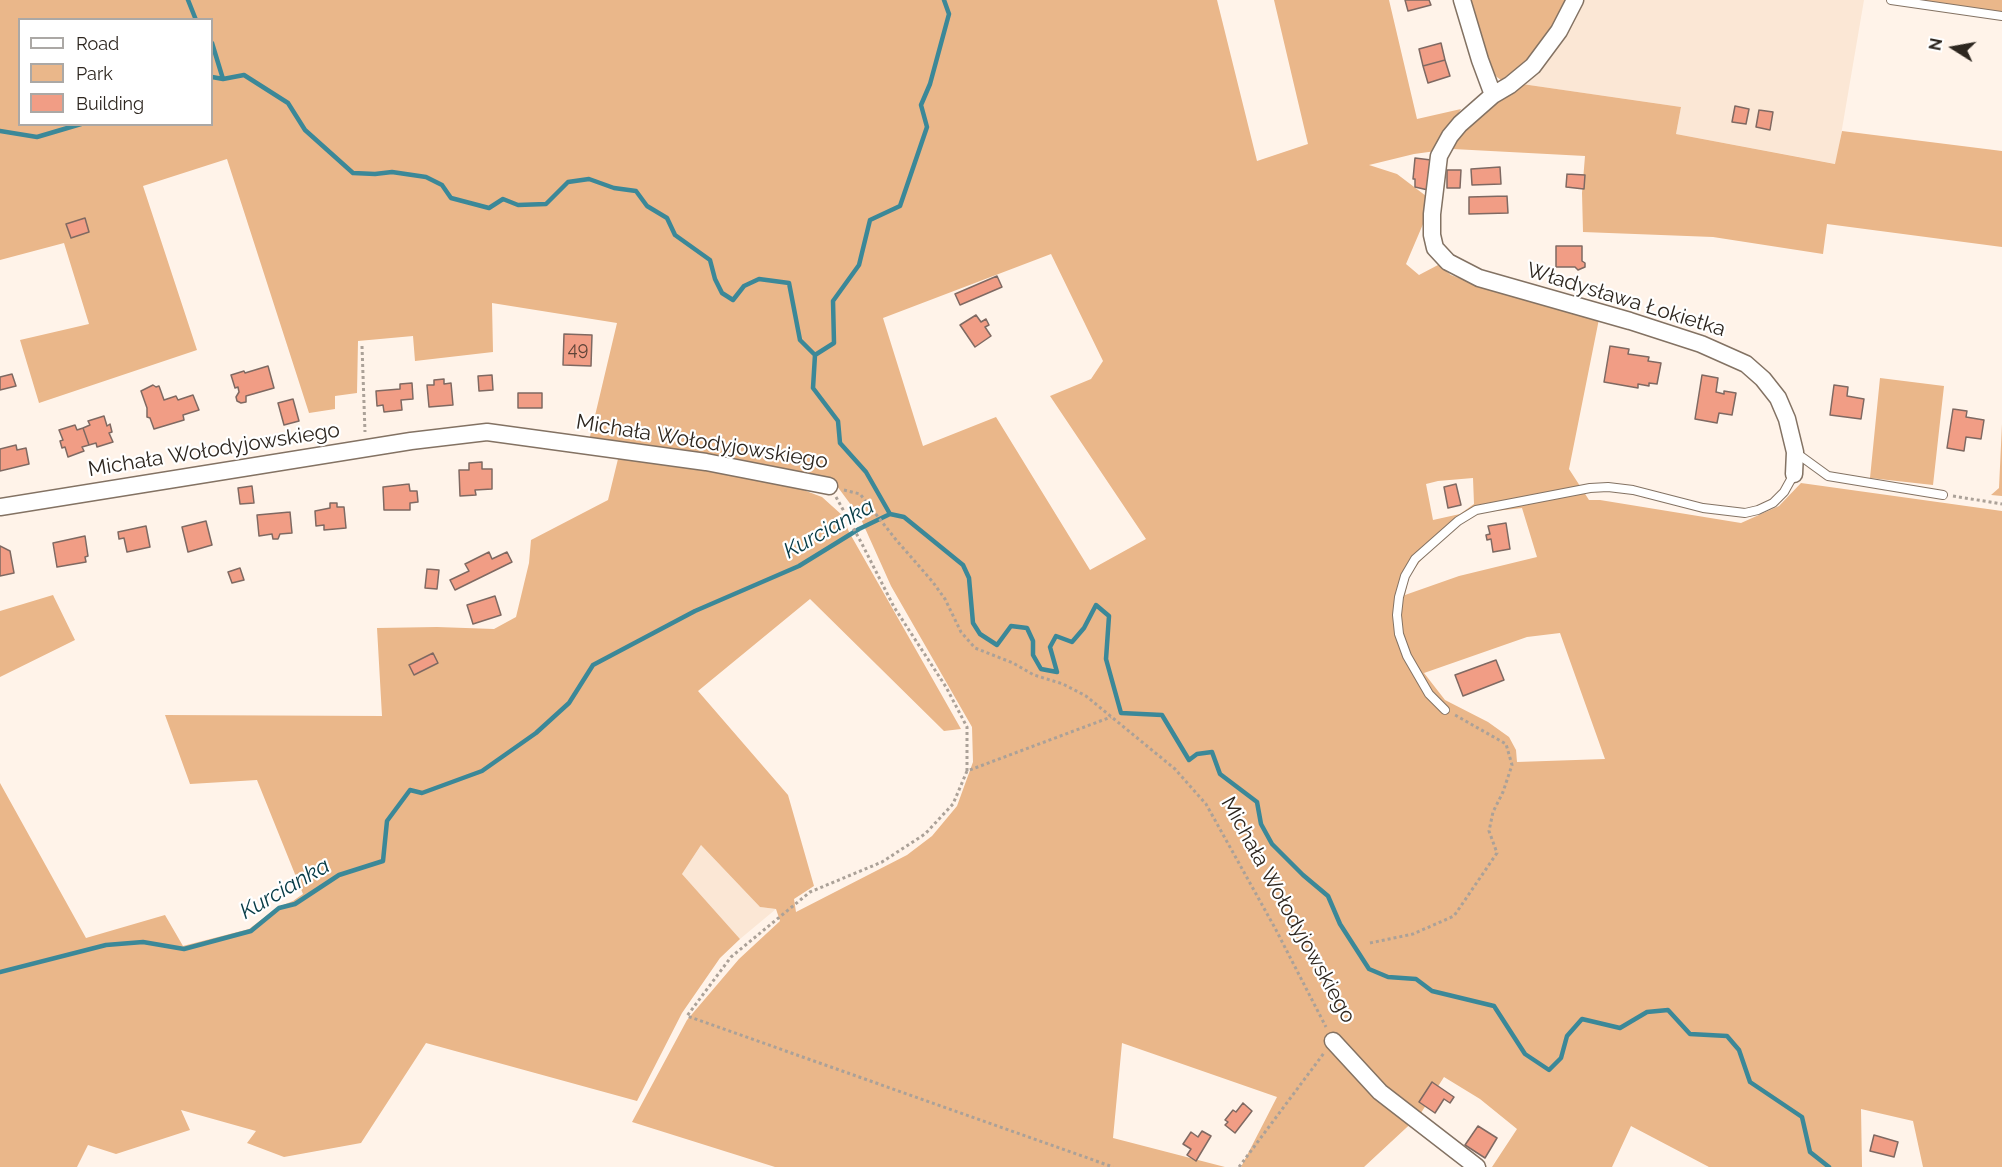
<!DOCTYPE html>
<html>
<head>
<meta charset="utf-8">
<style>
  body { margin:0 }
  #map { position:relative; width:2002px; height:1167px; overflow:hidden; background:#fff3e9; font-family:Raleway,sans-serif }
  canvas { display:block }
  .legend { position:absolute; left:18px; top:18px; width:195px; height:108px; box-sizing:border-box; background:#fff; border:2px solid #aba8a5; margin:0; padding:8px 10px; list-style:none; font-size:18px; color:#2d261f }
  .legend li { display:flex; align-items:center; gap:12px; height:30px }
  .legend b { width:30px; border:2px solid #aba8a5 }
  .north { position:absolute; left:1924px; top:18px; width:60px; height:60px; -webkit-text-stroke:4px #fff; paint-order:stroke; rotate:281deg; font-size:16px; font-weight:700; line-height:24px; text-align:center; color:#2d261f }
  .north::after { content:''; display:block; margin:auto; width:21px; height:27px; background:#2d261f; clip-path:polygon(50% 0,100% 100%,50% 72%,0 100%) }
</style>
</head>
<body>
<div id="map">
<canvas width="2002" height="1167"></canvas>
<ul class="legend">
<li><b style="height:8px;background:#fff"></b>Road</li>
<li><b style="height:16px;background:#eab78a"></b>Park</li>
<li><b style="height:16px;background:#f19d85"></b>Building</li>
</ul>
<div class="north">N</div>
</div>
<script>
const c = document.querySelector('canvas').getContext('2d');
c.lineJoin = 'round';
function fillPath(path, color) { c.fillStyle = color; c.fill(path, 'evenodd'); }
const toPath = rows => new Path2D(rows.map(r => 'M' + r).join(''));
function trace(path, color, width, dash) { c.strokeStyle = color; c.lineWidth = width; c.lineCap = dash ? 'butt' : 'round'; c.setLineDash(dash || []); c.stroke(path); }
function drawText(font, color, halo, rows, align = 'center') {
  c.font = font + ' Raleway,sans-serif'; c.lineWidth = 4.5; c.setLineDash([]); c.textBaseline = 'middle'; c.strokeStyle = halo; c.fillStyle = color; for (const [text, x, y, turn = 0] of rows) {
    c.save(); c.translate(x, y); c.rotate((+turn || 0) * Math.PI / 180); c.textAlign = isNaN(turn) ? turn : align; if (halo) c.strokeText(text, 0, 0); c.fillText(text, 0, 0); c.restore();
  }
}
fillPath(toPath([
  [1583,0,1864,0,1836,164,1676,134,1681,107,1522,84],
  [701,845,760,907,776,909,740,939,682,874]
]), '#fbe7d5');
fillPath(toPath([
  [0,0,1217,0,1257,161,1308,144,1274,0,1389,0,1417,119,1461,109,1436,151,1414,154,1369,165,1397,174,1430,199,1429,210,1406,264,1419,275,1438,265,1451,275,1479,286,1599,319,1569,469,1589,500,1600,500,1741,523,1779,506,1801,483,2002,511,2002,1167,1923,1167,1913,1121,1861,1109,1862,1167,1709,1167,1631,1126,1612,1167,1492,1167,1517,1129,1480,1099,1444,1077,1419,1116,1364,1167,1241,1167,1277,1097,1122,1043,1113,1138,1225,1167,775,1167,632,1122,687,1020,739,959,780,921,776,909,760,907,701,845,682,874,740,939,720,958,682,1013,637,1101,426,1043,361,1143,284,1157,247,1143,256,1131,181,1110,190,1130,116,1154,88,1145,77,1167,0,1167,0,783,86,938,165,915,183,946,249,929,278,907,293,901,303,894,257,780,190,784,165,715,382,716,377,628,437,627,494,629,516,617,529,563,531,540,608,500,618,459,706,469,790,485,822,497,842,515,849,532,961,729,944,731,810,599,698,691,788,795,814,886,794,899,796,912,907,855,932,836,957,806,973,762,972,727,891,586,860,517,831,478,682,453,589,441,617,323,492,303,493,352,415,361,413,336,358,341,357,393,335,396,335,409,309,413,227,159,143,186,197,350,39,403,20,340,89,324,64,243,0,260],
  [20,20,212,20,212,124,20,124],
  [1051,254,1103,361,1091,379,1050,396,1146,539,1090,570,996,417,923,446,883,318],
  [1473,478,1474,504,1460,514,1433,520,1426,484,1438,481],
  [1522,508,1537,557,1459,576,1405,595,1409,576,1421,560,1457,525,1478,513],
  [1560,633,1605,759,1517,762,1516,750,1509,737,1488,722,1445,700,1424,673,1527,637],
  [1466,0,1569,0,1544,42,1521,67,1501,80,1490,72],
  [1917,0,2002,0,2002,12],
  [1522,84,1681,107,1676,134,1835,164,1842,131,2002,151,2002,247,1827,224,1823,254,1713,237,1583,232,1582,193,1585,156,1453,149,1461,134,1474,120],
  [1880,378,1944,386,1933,485,1870,478],
  [2002,424,2002,496,1991,495,1999,488],
  [53,595,75,640,0,677,0,611]
]), '#eab78a');
trace(toPath([
  [188,0,196,20],
  [212,43,223,79],
  [212,77,223,79,244,75,288,103,305,130,353,173,375,174,392,172,426,177,442,185,451,198,489,208,503,199,518,205,546,204,568,182,589,179,614,188,636,191,647,206,667,218,675,235,710,260,715,279,722,293,733,300,744,286,759,279,789,283,800,340,815,355,813,388,838,421,840,443,866,472,890,514],
  [0,131,37,137,81,124],
  [815,355,834,343,833,301,859,265,870,220,900,206,927,127,921,105,930,84,949,14,944,0],
  [0,972,106,945,143,942,184,949,251,931,279,908,295,904,339,875,383,861,387,821,410,790,422,793,482,771,536,733,569,703,593,665,695,611,799,566,859,529,890,514,904,517,963,565,969,578,973,623,980,634,997,645,1011,626,1027,628,1033,641,1033,655,1041,669,1057,672,1050,647,1056,636,1072,642,1084,628,1096,605,1109,616,1106,659,1121,713,1162,715,1189,760,1197,754,1212,752,1220,774,1257,802,1261,824,1272,844,1303,875,1328,896,1340,924,1369,969,1388,977,1416,979,1432,991,1494,1006,1525,1054,1549,1070,1561,1058,1567,1036,1582,1019,1620,1028,1647,1012,1668,1010,1690,1034,1727,1036,1739,1050,1750,1082,1802,1117,1810,1152,1829,1167]
]), '#3b8898', 4.5);
const building = toPath([
  [1405,0,1429,0,1431,5,1408,11,1405,0],
  [1441,43,1445,60,1423,66,1419,49,1441,43],
  [1445,60,1450,76,1428,83,1423,66,1445,60],
  [1735,106,1749,109,1746,124,1732,122,1735,106],
  [1759,110,1773,112,1770,130,1756,127,1759,110],
  [1415,158,1431,160,1428,190,1415,187,1415,179,1413,179,1415,158],
  [1500,167,1501,184,1472,185,1471,169,1500,167],
  [1447,170,1461,170,1460,188,1447,188,1447,170],
  [1567,174,1585,175,1584,189,1566,187,1567,174],
  [1507,196,1508,213,1469,214,1469,197,1507,196],
  [85,218,89,232,71,238,66,224,85,218],
  [1556,246,1582,246,1582,261,1585,263,1585,267,1578,270,1575,267,1556,267,1556,246],
  [997,276,1002,287,960,305,955,294,997,276],
  [976,315,981,322,986,319,989,325,985,327,991,336,975,347,960,325,976,315],
  [564,334,592,335,591,366,563,365,564,334],
  [1610,346,1629,349,1628,354,1649,357,1648,361,1661,363,1657,384,1649,383,1649,386,1638,384,1638,388,1604,382,1610,346],
  [268,366,274,388,246,396,246,402,241,403,237,401,236,397,239,392,238,387,235,388,231,375,244,371,245,373,268,366],
  [12,374,16,386,0,390,0,377,12,374],
  [492,375,493,390,479,391,478,376,492,375],
  [1702,375,1718,378,1716,392,1724,394,1724,391,1736,393,1732,415,1719,413,1717,423,1695,419,1702,375],
  [444,379,444,384,451,383,453,405,429,407,427,385,434,385,434,380,444,379],
  [412,383,413,399,401,400,402,410,384,412,383,405,377,406,376,391,400,389,400,384,412,383],
  [153,385,156,387,159,386,164,400,176,396,178,400,193,395,199,410,183,415,184,420,154,429,150,418,147,417,147,408,141,391,153,385],
  [1834,385,1848,387,1847,396,1864,399,1861,419,1830,415,1834,385],
  [518,393,542,393,542,408,518,408,518,393],
  [293,399,299,421,284,425,278,403,293,399],
  [1953,409,1967,411,1966,417,1984,420,1981,439,1966,437,1964,451,1947,448,1953,409],
  [104,416,107,426,110,424,112,432,109,433,113,442,97,447,96,443,89,445,83,428,90,425,88,421,104,416],
  [75,425,77,430,83,428,89,445,82,447,84,451,68,457,65,447,62,448,60,441,63,440,59,430,75,425],
  [16,445,17,450,26,448,29,464,0,471,0,449,16,445],
  [482,462,482,469,492,469,492,489,475,490,476,495,460,496,459,470,469,470,469,463,482,462],
  [409,484,410,491,417,491,418,502,410,503,410,510,384,510,383,487,409,484],
  [1456,484,1461,505,1448,508,1444,487,1456,484],
  [252,486,254,503,240,504,238,488,252,486],
  [330,503,337,503,337,507,344,507,346,528,324,530,324,525,316,526,315,511,330,508,330,503],
  [290,512,292,533,280,534,278,539,273,539,272,534,259,536,257,515,290,512],
  [206,521,212,545,188,552,182,527,206,521],
  [1506,523,1510,549,1493,552,1491,539,1487,540,1486,535,1490,534,1488,526,1506,523],
  [146,526,150,547,127,552,124,538,119,539,118,532,146,526],
  [85,536,88,556,85,557,86,562,57,567,53,543,85,536],
  [0,546,10,551,14,573,0,576,0,546],
  [489,552,492,559,507,552,512,562,455,590,450,580,469,571,465,564,489,552],
  [240,568,244,580,232,583,228,572,240,568],
  [427,569,439,570,437,589,425,588,427,569],
  [495,596,501,615,473,624,467,605,495,596],
  [433,653,438,663,414,675,409,665,433,653],
  [1496,660,1504,680,1463,696,1455,675,1496,660],
  [1432,1082,1454,1097,1450,1103,1444,1099,1435,1113,1419,1102,1432,1082],
  [1243,1103,1252,1111,1235,1133,1225,1125,1228,1122,1225,1120,1233,1110,1236,1112,1243,1103],
  [1478,1126,1497,1138,1485,1158,1465,1145,1478,1126],
  [1202,1131,1211,1136,1196,1161,1187,1155,1191,1149,1183,1144,1191,1132,1198,1137,1202,1131],
  [1874,1135,1898,1142,1894,1157,1870,1151,1874,1135]
]);
fillPath(building, '#f19d85');
trace(building, '#7f6962', 1.5);
const lane = toPath([
  [1891,0,2002,16],
  [1795,452,1828,476,1943,495],
  [1445,710,1429,694,1407,656,1399,634,1397,615,1399,597,1405,576,1415,559,1458,521,1476,510,1590,488,1608,487,1633,490,1703,508,1745,513,1758,510,1773,503,1784,492,1794,474]
]);
const street = toPath([
  [1462,0,1480,60,1493,95],
  [1575,0,1559,31,1533,66,1510,85,1493,95,1460,124,1450,136,1439,156,1432,214,1432,235,1435,248,1448,262,1479,278,1630,321,1701,344,1746,364,1763,379,1778,398,1787,419,1795,452,1794,474],
  [0,507,411,441,487,432,706,462,829,486],
  [1333,1041,1380,1092,1477,1167]
]);
trace(lane, '#837263', 10);
trace(street, '#837263', 19);
trace(toPath([
  [362,346,365,432],
  [844,490,860,494,897,541,932,581,945,599,961,632,975,648,1013,663,1034,675,1063,684,1086,696,1175,769,1206,804,1275,928,1326,1027],
  [1953,496,2002,504],
  [836,497,861,542,894,607,946,687,967,727,967,771,1111,717],
  [967,771,953,804,925,834,882,862,810,892,731,957,687,1016,1113,1167],
  [1370,943,1413,934,1454,916,1497,853,1489,831,1493,812,1503,792,1512,765,1506,744,1455,715],
  [1239,1167,1324,1053]
]), '#aba198', 3, [3, 3]);
trace(lane, '#fff', 8);
trace(street, '#fff', 16);
drawText('18px', '#5e4438', null, [
  ["49",578,350]
]);
drawText('21px', '#2d261f', '#fff', [
  ["Władysława Łokietka",1626,300,17],
  ["Michała Wołodyjowskiego",702,442,9],
  ["Michała Wołodyjowskiego",214,450,-9],
  ["Michała Wołodyjowskiego",1288,910,61]
]);
drawText('italic 22px', '#053a45', '#fff', [
  ["Kurcianka",829,529,-29],
  ["Kurcianka",285,889,-30]
]);
</script>
</body>
</html>
